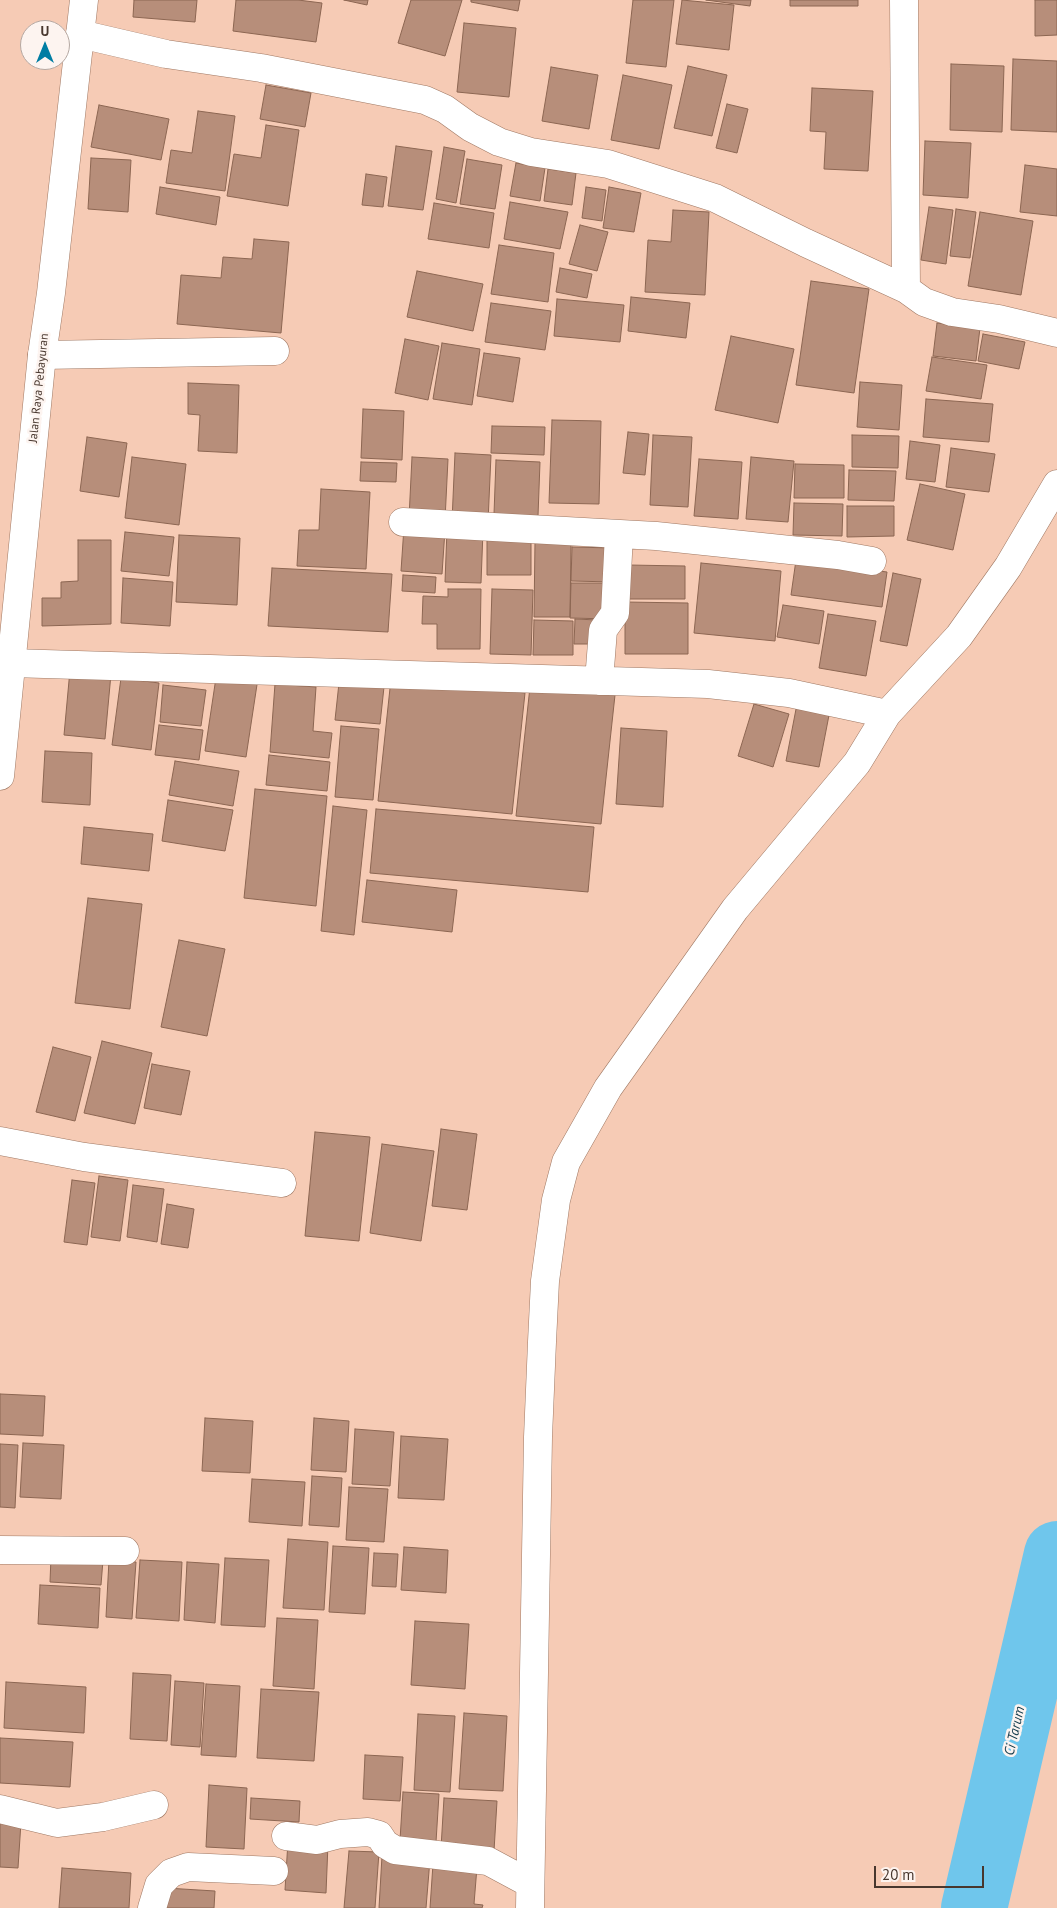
<!DOCTYPE html>
<html>
<head>
<meta charset="utf-8">
<style>
  body { margin:0 }
  #map { position:relative; width:1057px; height:1908px; overflow:hidden; background:#f6cbb5; font-family:"PT Sans",sans-serif }
  canvas { display:block }
  .north { position:absolute; left:20px; top:20px; width:50px; height:50px; box-sizing:border-box; background:#fdf4f0; border:1px solid #b5a8a2; border-radius:50%; rotate:0deg; font-size:14px; font-weight:700; line-height:20px; text-align:center; color:#48372e }
  .north::after { content:''; display:block; margin:auto; width:18px; height:22px; background:#007da3; clip-path:polygon(50% 0,100% 100%,50% 72%,0 100%) }
  .scale { position:absolute; left:874px; top:1866px; width:110px; height:22px; box-sizing:border-box; border:2px solid #48372e; border-top:0; padding-left:6px; font-size:15px; line-height:18px; white-space:nowrap; color:#48372e; -webkit-text-stroke:4px #fdf4f0; paint-order:stroke }
</style>
</head>
<body>
<div id="map">
<canvas width="1057" height="1908"></canvas>
<div class="north">U</div>
<div class="scale">20 m</div>
</div>
<script>
const c = document.querySelector('canvas').getContext('2d');
c.lineJoin = 'round';
const toPath = rows => new Path2D(rows.map(r => 'M' + r).join(''));
function trace(path, color, width, dash) { c.strokeStyle = color; c.lineWidth = width; c.lineCap = dash ? 'butt' : 'round'; c.setLineDash(dash || []); c.stroke(path); }
function fillPath(path, color) { c.fillStyle = color; c.fill(path, 'evenodd'); }
function drawText(font, color, halo, rows, align = 'center') {
  c.font = font + ' "PT Sans",sans-serif'; c.lineWidth = 5; c.setLineDash([]); c.textBaseline = 'middle'; c.strokeStyle = halo; c.fillStyle = color; for (const [text, x, y, turn = 0] of rows) {
    c.save(); c.translate(x, y); c.rotate((+turn || 0) * Math.PI / 180); c.textAlign = isNaN(turn) ? turn : align; if (halo) c.strokeText(text, 0, 0); c.fillText(text, 0, 0); c.restore();
  }
}
trace(toPath([
  [974,1908,1057,1554]
]), '#6fc6ec', 66);
const building = toPath([
  [134,0,197,0,195,22,133,17,134,0],
  [236,0,298,0,322,3,316,42,233,31,236,0],
  [344,0,368,0,367,5,344,0],
  [411,0,462,0,445,56,398,43,411,0],
  [471,0,520,0,518,11,471,2,471,0],
  [633,0,674,0,666,67,626,63,633,0],
  [682,0,734,5,729,50,676,44,682,0],
  [706,0,751,0,750,6,706,0],
  [790,0,858,0,858,6,790,6,790,0],
  [1035,0,1057,0,1057,35,1035,36,1035,0],
  [464,23,516,28,509,97,457,92,464,23],
  [1013,59,1057,61,1057,132,1011,130,1013,59],
  [951,64,1004,66,1002,132,950,130,951,64],
  [688,66,727,75,712,136,674,128,688,66],
  [551,67,598,75,589,129,542,121,551,67],
  [623,75,672,85,659,149,611,140,623,75],
  [266,85,311,93,305,127,260,119,266,85],
  [812,88,873,91,868,171,824,169,826,132,810,131,812,88],
  [727,104,748,109,737,153,716,148,727,104],
  [99,105,169,119,161,160,91,147,99,105],
  [198,111,235,116,225,191,166,183,171,150,192,153,198,111],
  [266,125,299,130,288,206,227,196,234,154,261,158,266,125],
  [925,141,971,143,968,198,923,195,925,141],
  [396,146,432,151,423,210,388,206,396,146],
  [444,147,465,151,456,203,436,199,444,147],
  [91,158,131,160,128,212,88,209,91,158],
  [467,159,502,165,495,209,460,204,467,159],
  [516,163,545,168,540,201,510,196,516,163],
  [1025,165,1057,169,1057,216,1020,212,1025,165],
  [548,169,576,173,572,205,544,201,548,169],
  [366,174,387,177,383,207,362,205,366,174],
  [160,187,220,197,216,225,156,214,160,187],
  [586,187,606,190,602,221,582,218,586,187],
  [609,187,641,193,634,232,603,228,609,187],
  [510,202,568,212,560,249,504,239,510,202],
  [434,203,494,213,489,248,428,239,434,203],
  [929,207,953,210,946,264,921,260,929,207],
  [956,209,976,212,970,258,950,256,956,209],
  [673,210,709,212,705,295,645,292,648,240,671,242,673,210],
  [980,212,1033,221,1021,295,968,286,980,212],
  [580,225,608,232,597,271,569,264,580,225],
  [254,239,289,242,281,333,177,324,181,275,221,278,223,257,252,259,254,239],
  [499,245,554,253,548,302,491,294,499,245],
  [560,268,592,274,587,298,556,292,560,268],
  [417,271,483,284,473,331,407,317,417,271],
  [811,281,869,289,854,393,796,385,811,281],
  [631,297,690,303,686,338,628,331,631,297],
  [557,299,624,305,620,342,554,336,557,299],
  [491,303,551,311,545,350,485,342,491,303],
  [937,323,980,328,976,361,933,356,937,323],
  [983,334,1025,342,1019,369,978,361,983,334],
  [731,336,794,349,778,423,715,410,731,336],
  [405,339,439,346,428,400,395,393,405,339],
  [442,343,480,349,472,405,433,399,442,343],
  [484,353,520,358,513,402,477,396,484,353],
  [932,357,987,365,981,399,926,391,932,357],
  [860,382,902,385,899,430,857,427,860,382],
  [188,383,239,385,237,453,198,451,200,415,188,414,188,383],
  [926,399,993,404,989,442,923,437,926,399],
  [363,409,404,411,402,460,361,458,363,409],
  [552,420,601,421,599,504,549,503,552,420],
  [492,426,545,427,544,455,491,453,492,426],
  [628,432,649,434,645,475,623,473,628,432],
  [653,435,692,437,688,507,650,505,653,435],
  [852,435,899,436,898,468,852,467,852,435],
  [87,437,127,443,119,497,80,491,87,437],
  [910,441,940,445,935,482,906,479,910,441],
  [951,448,995,454,989,492,946,487,951,448],
  [455,453,491,455,488,522,452,521,455,453],
  [132,457,186,464,179,525,125,518,132,457],
  [412,457,448,459,445,520,409,518,412,457],
  [751,457,794,461,788,522,746,519,751,457],
  [699,459,742,462,738,519,694,516,699,459],
  [496,460,540,462,538,516,494,514,496,460],
  [361,462,397,463,396,482,360,481,361,462],
  [795,464,844,465,844,498,794,498,795,464],
  [849,470,896,471,894,501,848,500,849,470],
  [920,484,965,494,953,550,907,540,920,484],
  [321,489,370,492,366,569,297,566,299,530,319,530,321,489],
  [794,503,843,504,842,536,793,535,794,503],
  [847,506,894,506,894,536,847,537,847,506],
  [404,527,445,530,442,574,401,571,404,527],
  [447,530,483,531,481,583,445,582,447,530],
  [125,532,174,537,169,576,121,571,125,532],
  [487,533,531,533,531,575,487,575,487,533],
  [179,535,240,538,237,605,176,602,179,535],
  [78,540,111,540,111,624,42,626,42,598,61,598,61,582,78,581,78,540],
  [535,542,571,542,570,617,534,617,535,542],
  [572,547,614,548,614,582,571,581,572,547],
  [796,560,887,572,882,607,791,595,796,560],
  [701,563,781,571,775,641,694,633,701,563],
  [628,565,685,566,685,599,628,599,628,565],
  [272,568,392,574,388,632,268,626,272,568],
  [893,573,921,579,907,646,880,641,893,573],
  [403,575,436,577,435,593,402,591,403,575],
  [123,578,173,582,170,626,121,623,123,578],
  [571,583,611,583,610,619,570,618,571,583],
  [448,589,481,589,480,649,437,649,437,624,422,624,423,596,448,597,448,589],
  [492,589,533,590,531,655,490,654,492,589],
  [625,602,688,603,688,654,625,654,625,602],
  [783,605,824,611,819,644,777,637,783,605],
  [828,614,876,621,866,676,819,668,828,614],
  [575,619,598,620,597,644,574,644,575,619],
  [534,620,573,621,573,655,533,655,534,620],
  [70,670,111,674,105,739,64,735,70,670],
  [217,671,258,678,246,757,205,751,217,671],
  [121,678,159,683,151,750,112,745,121,678],
  [391,679,525,693,512,814,378,801,391,679],
  [339,683,384,687,380,724,335,720,339,683],
  [275,684,316,687,313,731,332,733,329,758,270,752,275,684],
  [163,685,206,690,201,726,160,722,163,685],
  [530,687,615,695,601,824,516,816,530,687],
  [754,704,789,714,773,767,738,756,754,704],
  [797,704,830,710,819,767,786,761,797,704],
  [159,725,203,730,199,760,155,755,159,725],
  [341,726,379,729,373,800,335,797,341,726],
  [621,728,667,731,663,807,616,804,621,728],
  [45,751,92,753,90,805,42,802,45,751],
  [269,755,330,762,327,791,266,785,269,755],
  [175,761,239,771,233,806,169,795,175,761],
  [255,789,327,796,316,906,244,898,255,789],
  [168,800,233,810,225,851,162,841,168,800],
  [333,806,367,810,354,935,321,931,333,806],
  [376,809,594,827,588,892,370,873,376,809],
  [84,827,153,834,149,871,81,864,84,827],
  [367,880,457,890,452,932,362,922,367,880],
  [88,898,142,904,130,1009,75,1003,88,898],
  [179,940,225,949,207,1036,161,1027,179,940],
  [102,1041,152,1053,135,1124,84,1113,102,1041],
  [53,1047,91,1057,75,1121,36,1112,53,1047],
  [152,1064,190,1071,181,1115,144,1108,152,1064],
  [441,1129,477,1134,467,1210,432,1206,441,1129],
  [315,1132,370,1137,359,1241,305,1236,315,1132],
  [382,1144,434,1151,421,1241,370,1233,382,1144],
  [99,1176,128,1180,120,1241,91,1237,99,1176],
  [72,1180,95,1183,87,1245,64,1242,72,1180],
  [133,1185,164,1189,157,1242,127,1237,133,1185],
  [167,1204,194,1209,188,1248,161,1244,167,1204],
  [0,1394,45,1396,43,1436,0,1434,0,1394],
  [205,1418,253,1421,250,1473,202,1471,205,1418],
  [314,1418,349,1421,346,1472,311,1470,314,1418],
  [355,1429,394,1432,390,1486,352,1484,355,1429],
  [401,1436,448,1439,444,1500,398,1498,401,1436],
  [23,1443,64,1445,61,1499,20,1497,23,1443],
  [0,1444,18,1445,15,1508,0,1507,0,1444],
  [312,1476,342,1478,339,1527,309,1525,312,1476],
  [252,1479,305,1482,302,1526,249,1522,252,1479],
  [349,1487,388,1489,384,1542,346,1540,349,1487],
  [288,1539,328,1542,324,1610,283,1608,288,1539],
  [333,1546,369,1548,365,1614,329,1612,333,1546],
  [404,1547,448,1550,446,1593,401,1590,404,1547],
  [374,1553,398,1554,396,1587,372,1586,374,1553],
  [51,1557,103,1560,101,1585,50,1582,51,1557],
  [225,1558,269,1560,265,1627,221,1625,225,1558],
  [109,1560,136,1562,132,1619,106,1617,109,1560],
  [140,1560,182,1562,179,1621,136,1618,140,1560],
  [187,1562,219,1564,215,1623,184,1620,187,1562],
  [40,1585,100,1588,98,1628,38,1624,40,1585],
  [277,1618,318,1620,314,1689,273,1686,277,1618],
  [415,1621,469,1624,465,1689,411,1685,415,1621],
  [133,1673,171,1675,167,1741,130,1739,133,1673],
  [175,1681,204,1683,200,1747,171,1745,175,1681],
  [6,1682,86,1687,84,1733,4,1728,6,1682],
  [206,1684,240,1686,236,1757,201,1755,206,1684],
  [261,1689,319,1692,314,1761,257,1758,261,1689],
  [464,1713,507,1716,503,1791,459,1789,464,1713],
  [418,1714,455,1716,450,1792,414,1790,418,1714],
  [0,1738,73,1742,70,1787,0,1783,0,1738],
  [365,1755,403,1757,400,1801,363,1799,365,1755],
  [209,1785,247,1788,244,1849,206,1847,209,1785],
  [403,1792,439,1794,436,1842,400,1840,403,1792],
  [251,1798,300,1801,299,1822,250,1819,251,1798],
  [444,1798,497,1801,494,1851,441,1848,444,1798],
  [0,1821,21,1822,18,1868,0,1867,0,1821],
  [288,1841,328,1844,326,1893,285,1890,288,1841],
  [349,1851,379,1852,375,1908,344,1908,349,1851],
  [382,1856,430,1859,426,1908,379,1908,382,1856],
  [433,1864,477,1867,474,1904,483,1905,482,1908,430,1908,433,1864],
  [62,1868,131,1873,129,1908,59,1908,62,1868],
  [166,1888,215,1891,214,1908,165,1908,166,1888]
]);
fillPath(building, '#b78e7a');
trace(building, '#8c6652', 1);
const street = toPath([
  [904,0,906,289],
  [80,34,166,54,261,68,425,100,445,109,470,127,499,142,531,152,608,164,715,198,806,243,906,289,924,302,952,312,999,319,1057,333],
  [42,355,275,351],
  [403,522,656,536,838,555,872,561],
  [11,663,708,684,789,693,887,714],
  [599,681,603,630,615,613,619,534],
  [0,1141,84,1157,282,1183],
  [0,1550,125,1551],
  [0,1809,57,1823,103,1817,154,1805],
  [286,1836,317,1840,340,1834,368,1832,379,1835,385,1844,395,1850,488,1861,529,1883],
  [152,1908,159,1885,171,1873,188,1867,274,1871],
  [530,1908,538,1437,542,1342,545,1281,556,1200,566,1162,608,1088,735,909,857,763,887,714,959,636,1008,567,1057,484]
]);
const secondary = toPath([
  [0,776,42,355,51,293,84,0]
]);
trace(street, '#9f7863', 29);
trace(secondary, '#9f7863', 29);
trace(street, '#fff', 28);
trace(secondary, '#fff', 28);
drawText('12px', '#48372e', '#fdf4f0', [
  ["Jalan Raya Pebayuran",39,388,-84]
]);
drawText('italic 14px', '#194050', '#fdf4f0', [
  ["Ci Tarum",1015,1731,-77]
]);
</script>
</body>
</html>
